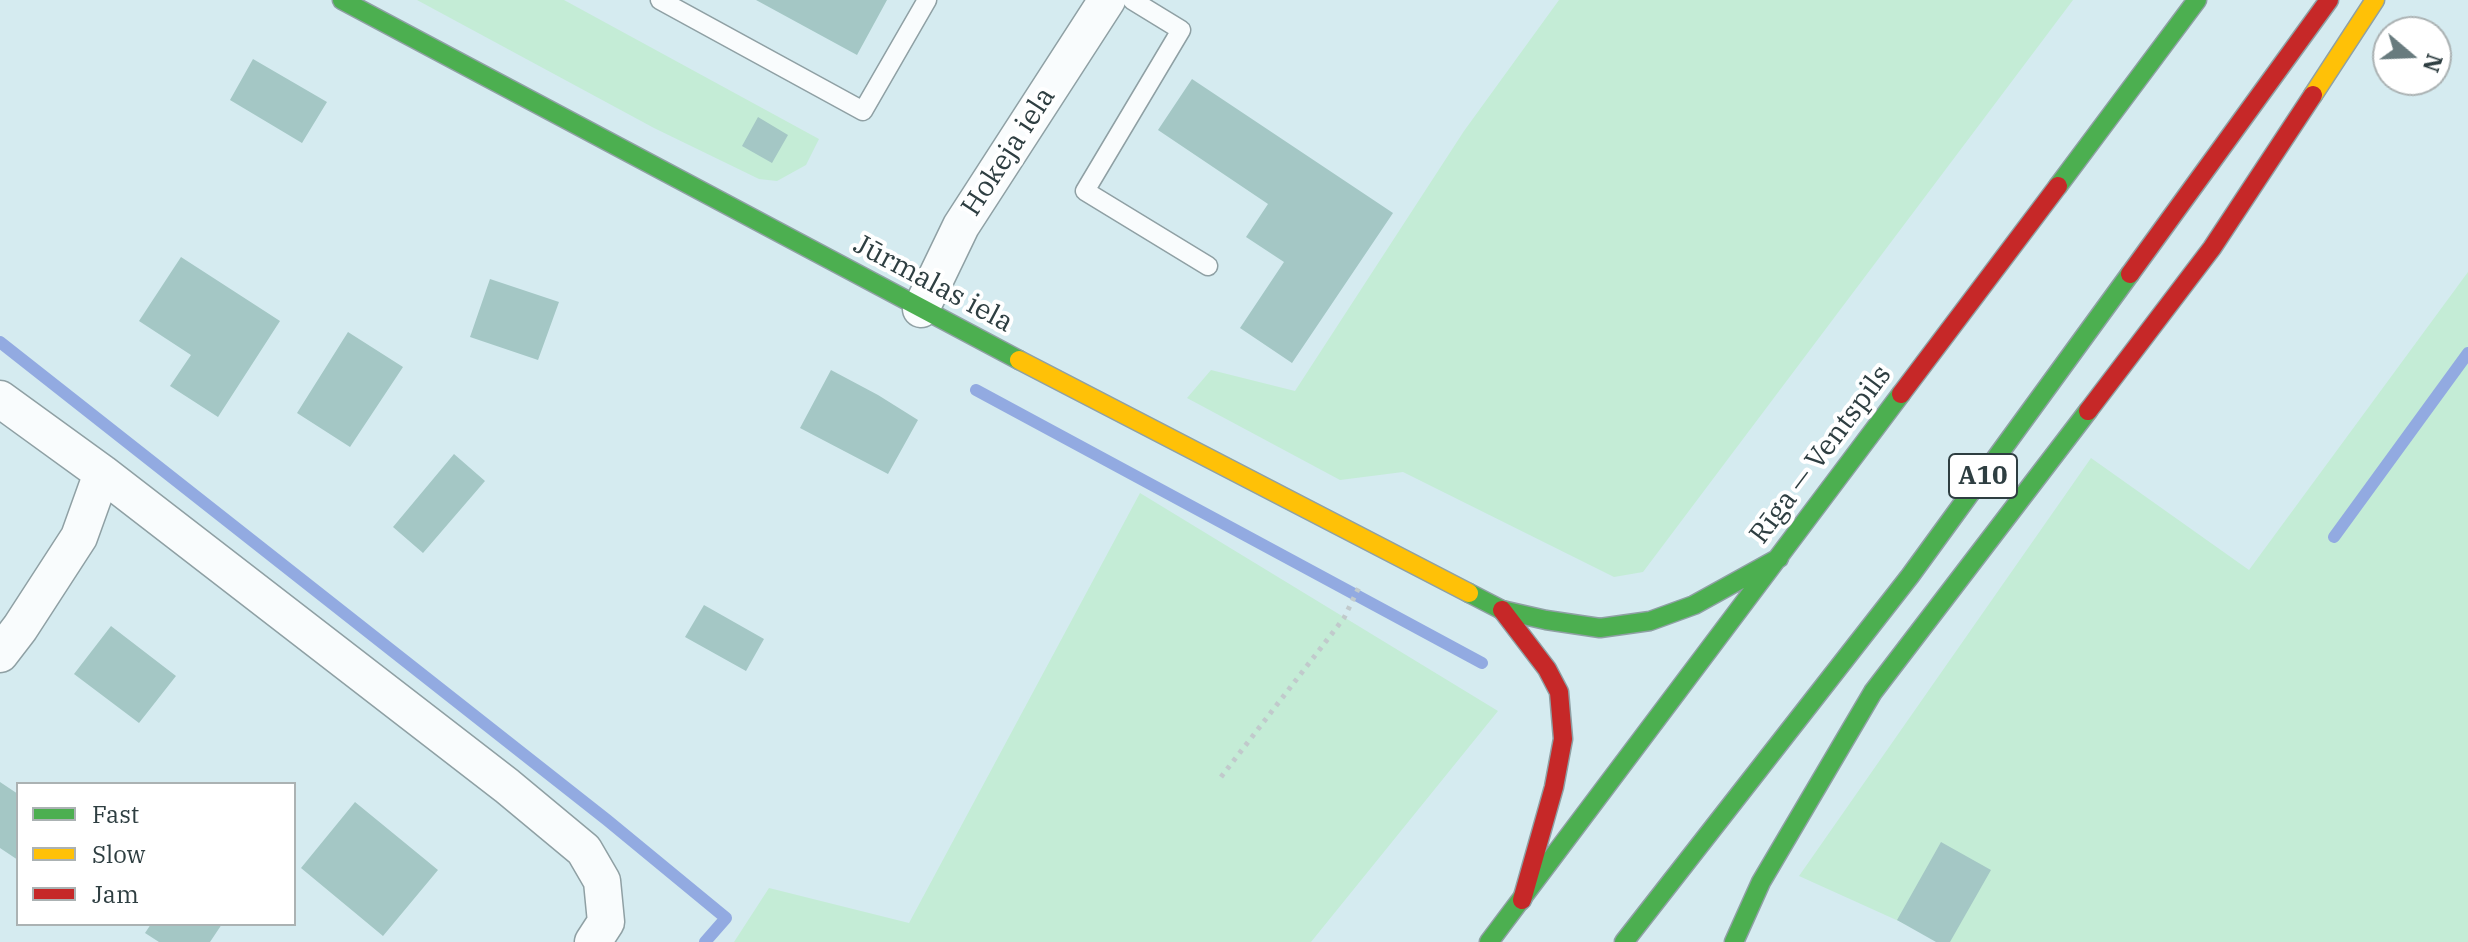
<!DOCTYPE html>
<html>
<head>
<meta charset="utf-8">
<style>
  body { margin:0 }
  #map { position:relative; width:2468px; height:942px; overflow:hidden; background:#d5ebf0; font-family:"IBM Plex Serif",serif }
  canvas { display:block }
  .legend { position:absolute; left:16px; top:782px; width:280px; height:144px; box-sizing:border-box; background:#fff; border:2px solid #abb2b3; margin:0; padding:10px 14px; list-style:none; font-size:24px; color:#2e3e41 }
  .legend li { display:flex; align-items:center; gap:16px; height:40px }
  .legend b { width:40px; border:2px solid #abb2b3 }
  .north { position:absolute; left:2372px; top:16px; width:80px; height:80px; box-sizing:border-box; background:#fff; border:2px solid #abb2b3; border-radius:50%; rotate:109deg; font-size:22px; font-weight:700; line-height:32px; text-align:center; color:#2e3e41 }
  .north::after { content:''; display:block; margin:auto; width:28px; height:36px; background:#687b7e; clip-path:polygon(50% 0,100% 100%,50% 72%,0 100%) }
</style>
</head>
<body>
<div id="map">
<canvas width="2468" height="942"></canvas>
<ul class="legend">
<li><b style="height:10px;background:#4caf50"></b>Fast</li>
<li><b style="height:10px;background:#ffc107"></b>Slow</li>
<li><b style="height:10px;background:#c62828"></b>Jam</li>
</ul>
<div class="north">N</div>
</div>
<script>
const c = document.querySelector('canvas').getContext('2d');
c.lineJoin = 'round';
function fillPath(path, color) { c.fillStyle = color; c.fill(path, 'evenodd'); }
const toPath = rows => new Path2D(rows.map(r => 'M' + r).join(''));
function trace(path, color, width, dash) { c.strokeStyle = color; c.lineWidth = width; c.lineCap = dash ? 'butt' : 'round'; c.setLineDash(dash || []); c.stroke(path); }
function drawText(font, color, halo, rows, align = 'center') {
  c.font = font + ' "IBM Plex Serif",serif'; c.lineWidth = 8; c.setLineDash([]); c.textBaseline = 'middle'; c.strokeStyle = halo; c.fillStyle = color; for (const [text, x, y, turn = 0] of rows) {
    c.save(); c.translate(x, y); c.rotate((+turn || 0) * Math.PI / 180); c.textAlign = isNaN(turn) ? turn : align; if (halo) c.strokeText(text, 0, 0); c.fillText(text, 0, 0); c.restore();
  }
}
fillPath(toPath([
  [417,0,564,0,819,139,806,165,777,181,759,179,654,128],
  [1559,0,2073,0,1643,572,1614,577,1403,472,1340,480,1187,398,1211,370,1295,391,1464,131],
  [2468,272,2468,942,1945,942,1799,876,2091,458,2249,570],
  [1140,493,1498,711,1311,942,734,942,769,888,909,923]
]), '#c4ecd6');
trace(toPath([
  [0,342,607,820,726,918,705,942],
  [976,390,1482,663],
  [2334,537,2468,353]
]), '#92aae1', 12);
fillPath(toPath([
  [756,0,887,0,857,55],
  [253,59,327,102,302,143,230,100],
  [1192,79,1393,213,1292,363,1240,328,1284,262,1246,237,1268,204,1158,130],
  [758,117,788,135,772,163,742,146],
  [181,257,280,321,218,417,170,386,191,355,139,321],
  [490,279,559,302,538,360,470,337],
  [348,332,403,367,350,447,297,413],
  [831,370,878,395,918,420,888,474,800,428],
  [454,454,485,481,423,553,393,527],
  [704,605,764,639,746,671,685,637],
  [111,626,176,676,139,723,74,674],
  [0,782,18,794,18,860,0,848],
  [355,802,438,870,383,936,301,868],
  [1941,842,1991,870,1950,942,1936,942,1897,920],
  [151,924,222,924,210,942,159,942,145,933]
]), '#a4c7c5');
const lane = toPath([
  [660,0,863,111,927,0],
  [1132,0,1181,30,1085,191,1208,266]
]);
const street = toPath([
  [921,309,961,226,1107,0],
  [0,399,102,473,507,786,584,850,602,881,606,922,593,942],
  [0,654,20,628,79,537,102,473]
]);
const fast = toPath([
  [342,0,1019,360],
  [2058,186,2197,0],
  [1469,593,1502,610,1546,620,1600,628,1650,621,1694,605,1779,558],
  [1489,942,1901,394],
  [1624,942,1910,576,2130,274],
  [1734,942,1761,882,1873,692,2088,411]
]);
const slow = toPath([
  [2313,95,2375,0],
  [1019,360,1469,593]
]);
const jam = toPath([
  [2130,274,2329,0],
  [1901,394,2058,186],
  [2088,411,2212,248,2313,95],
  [1502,610,1547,669,1559,692,1563,739,1554,787,1522,900]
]);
trace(lane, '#8fa0a4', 21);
trace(street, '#8fa0a4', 39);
trace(fast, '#8fa0a4', 21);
trace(slow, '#8fa0a4', 21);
trace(jam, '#8fa0a4', 21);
trace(toPath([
  [1221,777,1344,618,1361,583]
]), '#c1cacc', 5, [4, 6]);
trace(lane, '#f9fcfd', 18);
trace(street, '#f9fcfd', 36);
trace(fast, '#4caf50', 18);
trace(slow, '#ffc107', 18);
trace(jam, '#c62828', 18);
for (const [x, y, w] of [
  [1983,476,68]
]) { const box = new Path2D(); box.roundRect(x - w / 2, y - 22, w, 44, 6); c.fillStyle = '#fff'; c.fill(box); trace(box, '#2e3e41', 2); }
drawText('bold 26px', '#2e3e41', null, [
  ["A10",1983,476]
]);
drawText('28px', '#2e3e41', '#fff', [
  ["Hokeja iela",1009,152,-57],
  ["Jūrmalas iela",933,284,28],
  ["Rīga — Ventspils",1821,455,-53]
]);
</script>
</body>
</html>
